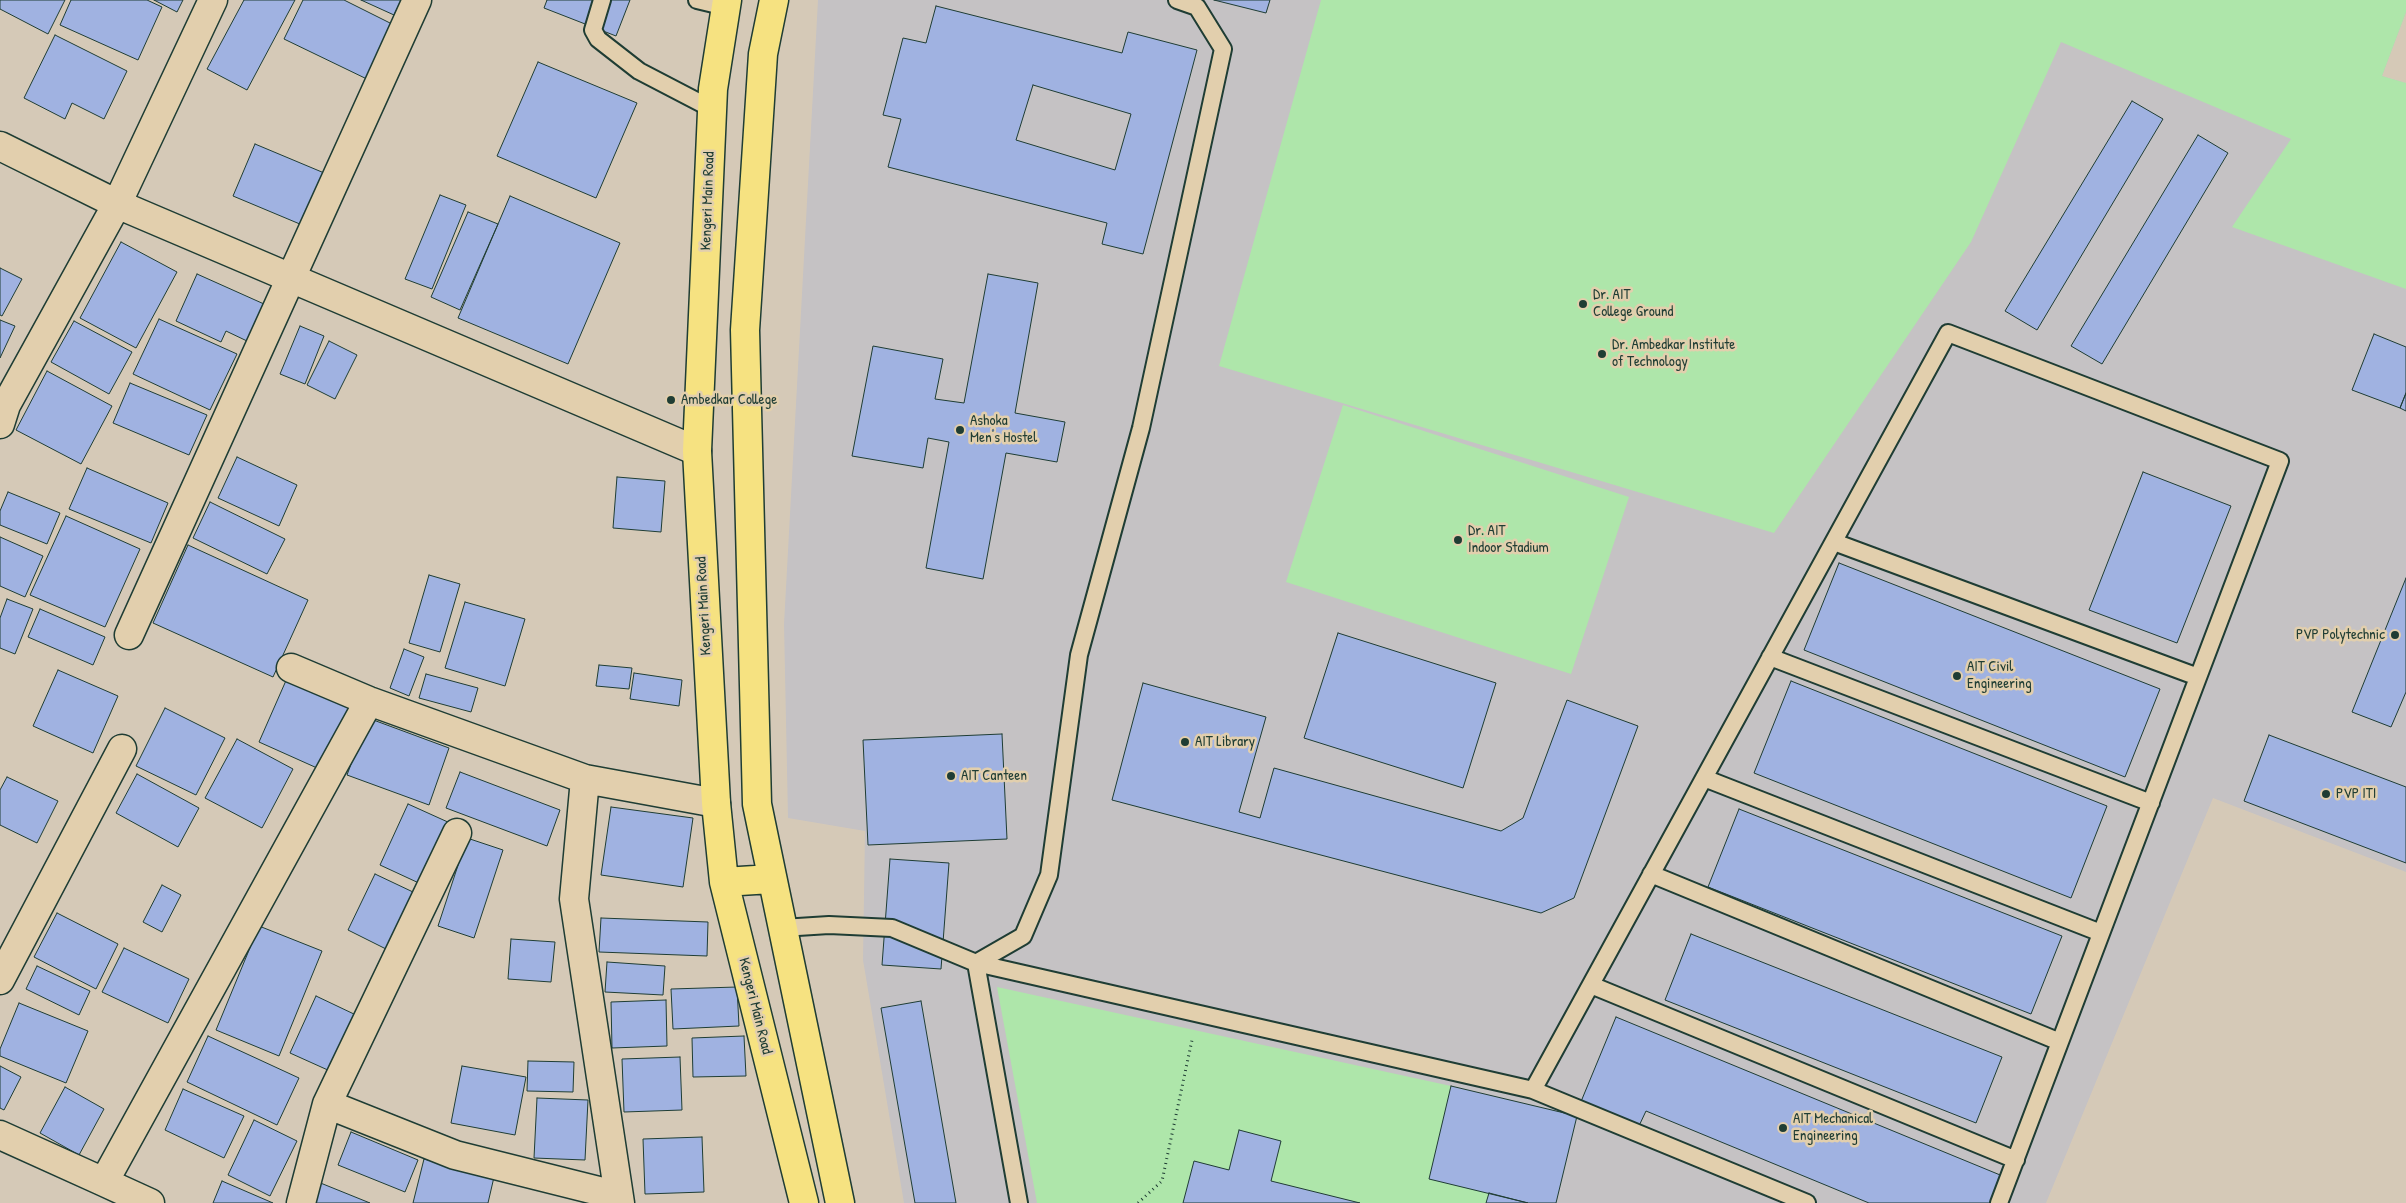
<!DOCTYPE html>
<html>
<head>
<meta charset="utf-8">
<style>
  body { margin:0 }
  canvas { display:block; background:#d5c9b7 }
</style>
</head>
<body>
<canvas width="2406" height="1203"></canvas>
<script>
const c = document.querySelector('canvas').getContext('2d');
c.lineJoin = 'round';
function fillPath(path, color) { c.fillStyle = color; c.fill(path, 'evenodd'); }
const toPath = rows => new Path2D(rows.map(r => 'M' + r).join(''));
function trace(path, color, width, dash) { c.strokeStyle = color; c.lineWidth = width; c.lineCap = dash ? 'butt' : 'round'; c.setLineDash(dash || []); c.stroke(path); }
function drawText(font, color, halo, rows, align = 'center') {
  c.font = font + ' "Patrick Hand",sans-serif'; c.lineWidth = 5; c.setLineDash([]); c.textBaseline = 'middle'; c.strokeStyle = halo; c.fillStyle = color; for (const [text, x, y, turn = 0] of rows) {
    c.save(); c.translate(x, y); c.rotate((+turn || 0) * Math.PI / 180); c.textAlign = isNaN(turn) ? turn : align; if (halo) c.strokeText(text, 0, 0); c.fillText(text, 0, 0); c.restore();
  }
}
fillPath(toPath([
  [818,0,2406,0,2406,12,2382,76,2406,83,2406,872,2213,798,2046,1203,904,1203,863,960,865,831,788,818,784,624]
]), '#c5c2c4');
fillPath(toPath([
  [1321,0,2406,0,2406,12,2382,76,2406,83,2406,289,2232,227,2291,139,2061,42,1971,242,1774,533,1219,366],
  [1343,405,1629,497,1571,674,1286,582],
  [997,987,1451,1086,1429,1179,1489,1193,1486,1203,1360,1203,1271,1181,1281,1141,1239,1130,1229,1170,1194,1161,1183,1203,1037,1203]
]), '#aee6aa');
const building = toPath([
  [0,0,65,0,48,34,0,9,0,0],
  [71,0,147,0,162,7,138,60,60,25,71,0],
  [154,0,183,0,177,12,154,0],
  [244,0,295,0,247,90,207,69,244,0],
  [303,0,344,0,398,27,371,81,284,39,303,0],
  [361,0,401,0,394,15,361,0],
  [547,0,630,0,616,36,544,8,547,0],
  [1214,0,1270,0,1266,13,1214,0],
  [936,6,1122,53,1128,32,1197,50,1143,254,1102,244,1107,223,888,167,901,119,883,115,903,38,926,43,936,6],
  [1033,85,1131,114,1115,170,1016,140,1033,85],
  [55,35,127,71,104,119,72,103,65,119,24,98,55,35],
  [538,62,637,103,596,198,497,156,538,62],
  [2132,101,2163,119,2037,330,2005,311,2132,101],
  [2198,135,2228,153,2102,364,2071,346,2198,135],
  [255,144,329,175,307,227,233,196,255,144],
  [440,195,466,205,432,289,405,279,440,195],
  [510,196,620,243,568,364,458,318,510,196],
  [468,212,498,224,460,310,431,297,468,212],
  [121,242,177,272,136,348,80,318,121,242],
  [0,268,22,279,2,316,0,315,0,268],
  [197,274,264,304,247,341,226,331,221,342,176,321,197,274],
  [988,274,1038,283,1015,413,1065,422,1057,462,1006,453,983,579,926,568,949,442,928,438,923,468,852,456,873,346,943,359,935,399,964,403,988,274],
  [159,319,237,354,210,410,133,374,159,319],
  [0,320,15,326,0,358,0,320],
  [74,321,132,352,109,394,51,362,74,321],
  [300,326,324,336,305,384,280,374,300,326],
  [2374,334,2406,347,2406,393,2400,408,2352,390,2374,334],
  [329,341,357,355,335,399,307,385,329,341],
  [47,371,112,406,81,464,16,430,47,371],
  [130,383,207,415,189,455,113,423,130,383],
  [2406,393,2406,411,2400,408,2406,393],
  [237,457,297,485,279,526,218,498,237,457],
  [87,468,168,503,151,543,69,509,87,468],
  [2143,472,2231,506,2177,643,2089,610,2143,472],
  [617,477,665,481,661,532,613,528,617,477],
  [8,492,60,513,47,544,0,525,0,511,8,492],
  [210,502,285,539,267,574,193,538,210,502],
  [66,516,140,549,105,627,30,595,66,516],
  [0,537,43,556,25,597,0,586,0,537],
  [188,545,308,600,273,677,153,623,188,545],
  [1839,563,2160,689,2125,777,1804,650,1839,563],
  [429,575,460,584,440,652,409,643,429,575],
  [2406,578,2406,692,2391,727,2352,712,2406,578],
  [7,599,33,609,15,654,0,648,0,618,7,599],
  [465,602,525,619,505,686,445,668,465,602],
  [40,609,105,637,93,665,28,637,40,609],
  [1338,633,1496,683,1463,788,1304,738,1338,633],
  [404,649,424,657,409,696,390,688,404,649],
  [599,665,632,668,629,689,596,686,599,665],
  [58,670,118,696,93,753,33,726,58,670],
  [634,673,682,680,679,706,630,699,634,673],
  [426,674,478,688,471,712,419,698,426,674],
  [288,676,355,705,326,772,259,742,288,676],
  [1791,681,2107,806,2071,898,1754,773,1791,681],
  [1143,683,1266,717,1239,812,1260,818,1274,768,1501,831,1523,818,1567,700,1638,726,1574,898,1541,913,1112,800,1143,683],
  [165,708,225,738,196,795,136,766,165,708],
  [368,718,449,748,429,805,347,775,368,718],
  [1002,734,1007,839,868,845,863,740,1002,734],
  [2269,735,2406,787,2406,863,2244,801,2269,735],
  [237,739,293,769,262,828,205,798,237,739],
  [460,772,560,810,547,846,446,808,460,772],
  [137,774,199,808,178,847,116,813,137,774],
  [7,777,58,801,37,843,0,825,0,790,7,777],
  [408,804,450,823,421,884,380,865,408,804],
  [611,807,693,818,683,887,601,875,611,807],
  [1739,809,2062,936,2031,1014,1708,887,1739,809],
  [467,838,503,850,474,938,438,926,467,838],
  [890,859,949,863,941,969,882,965,890,859],
  [375,874,413,892,386,949,348,930,375,874],
  [162,885,181,895,162,932,143,922,162,885],
  [57,913,118,944,96,989,34,957,57,913],
  [601,918,708,922,707,956,599,952,601,918],
  [259,926,322,951,279,1056,216,1030,259,926],
  [1691,934,2002,1057,1976,1123,1665,1000,1691,934],
  [511,939,555,942,551,982,508,979,511,939],
  [124,948,189,979,168,1023,102,992,124,948],
  [607,962,665,966,663,995,605,992,607,962],
  [37,966,90,991,79,1015,26,989,37,966],
  [737,987,739,1026,673,1029,671,989,737,987],
  [316,996,356,1015,330,1071,290,1053,316,996],
  [666,1000,667,1046,612,1048,611,1002,666,1000],
  [921,1001,956,1203,915,1203,881,1008,921,1001],
  [19,1003,88,1031,66,1083,0,1056,0,1049,19,1003],
  [1616,1017,2005,1177,1995,1203,1869,1203,1646,1111,1638,1128,1580,1104,1616,1017],
  [208,1036,299,1078,277,1125,187,1082,208,1036],
  [744,1036,746,1076,693,1077,692,1038,744,1036],
  [680,1057,682,1110,624,1112,622,1059,680,1057],
  [528,1061,574,1062,573,1092,527,1091,528,1061],
  [0,1066,21,1077,4,1110,0,1108,0,1066],
  [462,1066,526,1077,515,1135,451,1123,462,1066],
  [1451,1086,1577,1116,1556,1203,1528,1203,1429,1179,1451,1086],
  [65,1087,104,1109,79,1155,40,1133,65,1087],
  [183,1089,244,1116,224,1158,165,1130,183,1089],
  [537,1098,588,1100,585,1160,534,1158,537,1098],
  [254,1120,297,1141,270,1196,228,1175,254,1120],
  [1239,1130,1281,1141,1271,1181,1360,1203,1183,1203,1194,1161,1229,1170,1239,1130],
  [351,1132,418,1160,405,1192,338,1165,351,1132],
  [702,1137,704,1192,645,1194,643,1139,702,1137],
  [424,1159,494,1177,488,1203,413,1203,424,1159],
  [222,1181,273,1203,213,1203,222,1181],
  [318,1182,370,1203,310,1203,318,1182],
  [1489,1193,1528,1203,1486,1203,1489,1193]
]);
fillPath(building, '#a0b2e1');
trace(building, '#1f3d34', 1);
const lane = toPath([
  [602,0,593,30,598,39,639,71,712,109],
  [697,0,726,7],
  [1834,542,2198,677],
  [1770,657,2151,803],
  [1704,778,2101,933],
  [1651,874,2060,1042],
  [782,928,829,925,892,928,976,963,1533,1090,1807,1203],
  [1591,985,2016,1160],
  [1533,1090,1948,333,2280,461,1999,1203],
  [1019,1203,976,963,1023,936,1049,875,1079,655,1141,428,1223,49,1197,7,1177,0]
]);
const street = toPath([
  [0,146,117,204,697,451],
  [0,424,6,405,117,204,213,0],
  [129,635,417,0],
  [291,668,369,701,585,779,716,803],
  [585,779,574,899,620,1203],
  [0,980,122,749],
  [327,1104,457,833],
  [0,1135,104,1182,369,701],
  [104,1182,150,1203],
  [301,1203,327,1104,455,1155,619,1196]
]);
const primary = toPath([
  [727,0,713,89,697,451,716,803,724,882,804,1203],
  [774,0,763,54,745,330,757,804,840,1203],
  [724,882,771,879]
]);
trace(lane, '#1f3d34', 20);
trace(street, '#1f3d34', 31);
trace(primary, '#1f3d34', 31);
trace(toPath([
  [1138,1203,1162,1181,1192,1040]
]), '#1f3d34', 3, [1, 4]);
trace(lane, '#e2cfad', 16);
trace(street, '#e2cfad', 28);
trace(primary, '#f6e281', 28);
for (const [x, y, r, color] of [
  [1583,304,5,"#1f3d34"],
  [1602,354,5,"#1f3d34"],
  [671,400,5,"#1f3d34"],
  [960,430,5,"#1f3d34"],
  [1458,540,5,"#1f3d34"],
  [2395,635,5,"#1f3d34"],
  [1957,676,5,"#1f3d34"],
  [1185,742,5,"#1f3d34"],
  [951,776,5,"#1f3d34"],
  [2326,794,5,"#1f3d34"],
  [1783,1128,5,"#1f3d34"]
]) { const dot = new Path2D(); dot.arc(x, y, r, 0, 2 * Math.PI); c.fillStyle = color; c.fill(dot); trace(dot, '#e2cfad', 2); }
drawText('15px', '#1f3d34', '#e2cfad', [
  ["Kengeri Main Road",708,201,-88],
  ["Kengeri Main Road",704,606,-93],
  ["Kengeri Main Road",755,1006,76]
]);
drawText('15px', '#1f3d34', '#e2cfad', [
  ["Dr. AIT",1593,295],
  ["College Ground",1593,312],
  ["Dr. Ambedkar Institute",1612,345],
  ["of Technology",1612,362],
  ["Ambedkar College",681,400],
  ["Ashoka",970,421],
  ["Men's Hostel",970,438],
  ["Dr. AIT",1468,531],
  ["Indoor Stadium",1468,548],
  ["PVP Polytechnic",2385,635,"right"],
  ["AIT Civil",1967,667],
  ["Engineering",1967,684],
  ["AIT Library",1195,742],
  ["AIT Canteen",961,776],
  ["PVP ITI",2336,794],
  ["AIT Mechanical",1793,1119],
  ["Engineering",1793,1136]
], 'left');
</script>
</body>
</html>
